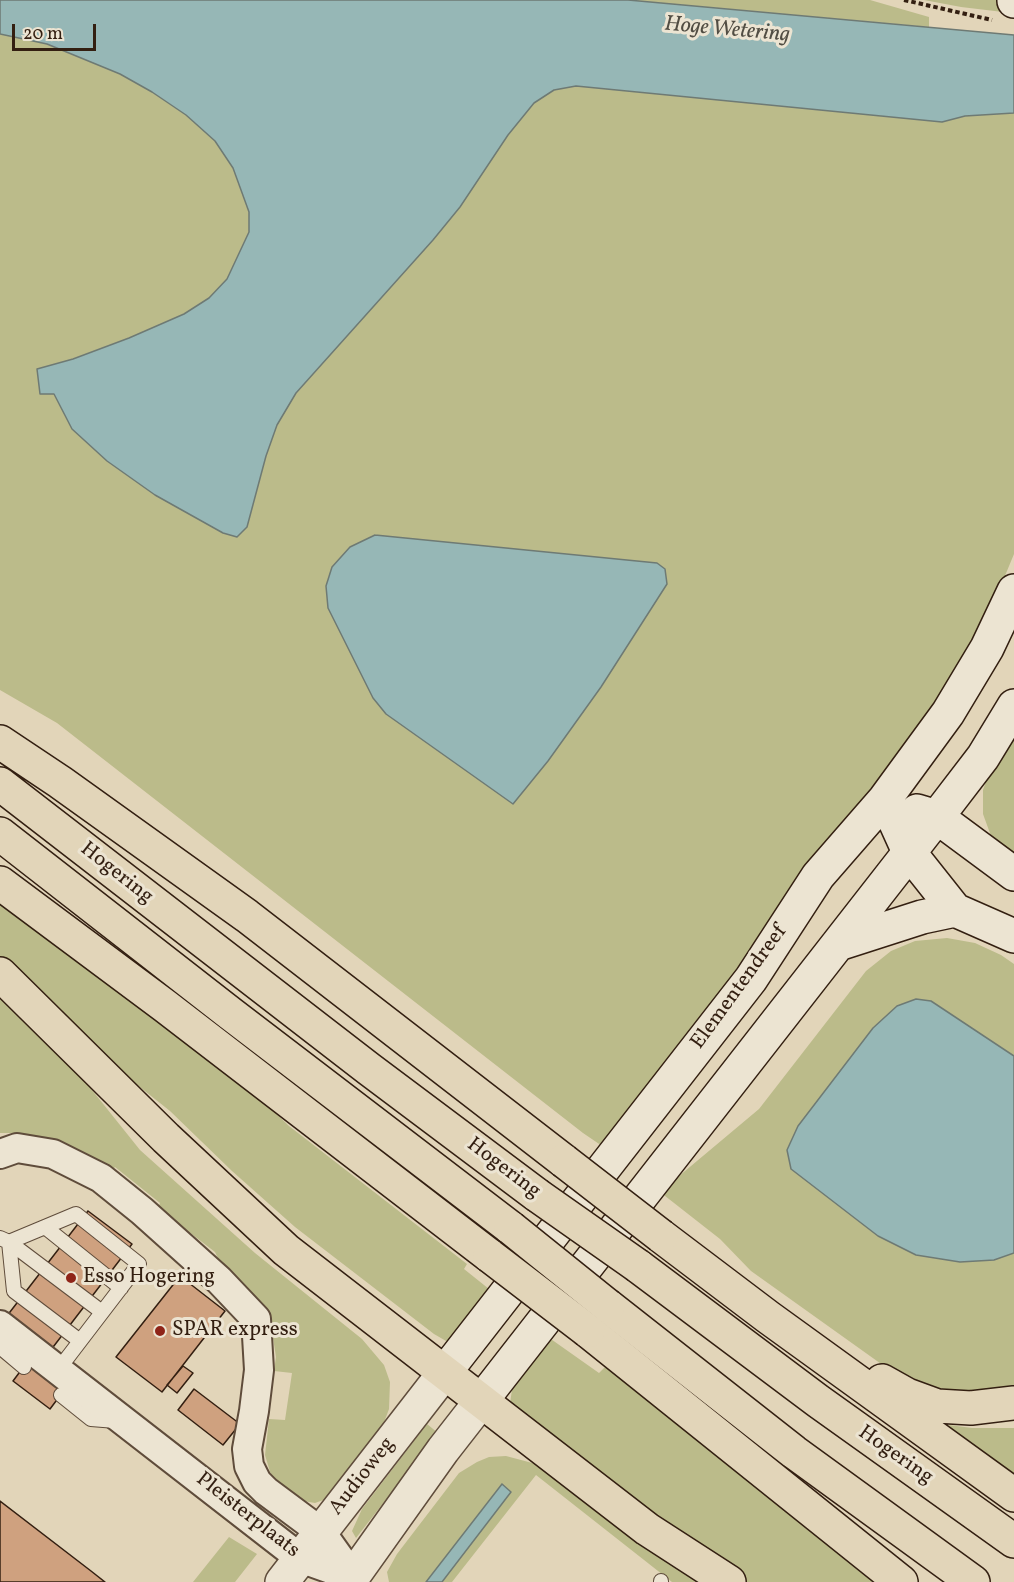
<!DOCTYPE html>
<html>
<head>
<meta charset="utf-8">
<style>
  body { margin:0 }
  #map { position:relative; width:1014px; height:1582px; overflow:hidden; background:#e2d5b9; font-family:Vollkorn,serif }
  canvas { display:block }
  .scale { position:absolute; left:12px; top:24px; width:84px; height:27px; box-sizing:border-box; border:3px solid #331f11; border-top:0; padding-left:8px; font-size:18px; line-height:21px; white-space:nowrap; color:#331f11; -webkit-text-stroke:4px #ece4d2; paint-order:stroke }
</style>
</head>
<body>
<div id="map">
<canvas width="1014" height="1582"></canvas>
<div class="scale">20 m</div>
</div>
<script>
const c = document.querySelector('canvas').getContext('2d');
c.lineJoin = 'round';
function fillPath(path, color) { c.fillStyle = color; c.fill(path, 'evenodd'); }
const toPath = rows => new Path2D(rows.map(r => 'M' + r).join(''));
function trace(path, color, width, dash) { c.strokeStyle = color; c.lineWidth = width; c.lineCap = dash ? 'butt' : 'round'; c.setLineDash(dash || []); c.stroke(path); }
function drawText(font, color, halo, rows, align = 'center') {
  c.font = font + ' Vollkorn,serif'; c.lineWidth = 6; c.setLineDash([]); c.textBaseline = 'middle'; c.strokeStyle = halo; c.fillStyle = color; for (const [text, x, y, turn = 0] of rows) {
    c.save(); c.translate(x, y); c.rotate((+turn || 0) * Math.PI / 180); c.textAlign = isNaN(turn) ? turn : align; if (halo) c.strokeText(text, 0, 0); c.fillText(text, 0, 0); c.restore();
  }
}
fillPath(toPath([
  [628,0,870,0,929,17,929,27],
  [924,0,998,0,1003,12,961,7],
  [0,34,47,44,120,74,152,92,186,115,215,141,233,168,249,212,249,232,227,279,209,298,184,314,129,338,73,359,37,369,54,394,72,429,107,461,155,495,223,533,237,537,277,425,296,393,433,240,460,207,508,135,534,103,554,90,576,86,942,122,965,116,1014,113,1014,554,990,612,955,679,608,1150,583,1133,57,723,0,690],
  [375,535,667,584,601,687,548,761,386,714,373,698,328,608,326,586,332,567,350,547],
  [1014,732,1014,859,1007,854,991,836,983,814,983,790,991,767],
  [0,902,263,1101,289,1126,467,1264,464,1269,494,1293,453,1345,434,1334,295,1227,232,1171,170,1111,63,1026,0,962],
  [947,938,975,943,1001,955,1014,964,1014,1056,931,1001,897,1006,873,1028,798,1126,787,1150,916,1255,960,1262,994,1260,1014,1253,1014,1393,944,1392,891,1371,751,1271,720,1239,660,1192,759,1109,866,971,891,951,915,941],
  [0,987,44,1030,140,1150,255,1253,362,1339,384,1365,390,1382,389,1409,377,1441,326,1499,315,1503,298,1500,278,1489,271,1475,265,1455,269,1419,285,1420,292,1373,274,1371,276,1357,272,1331,264,1312,226,1275,215,1252,158,1208,160,1203,115,1167,111,1172,40,1138,17,1133,0,1133],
  [548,1337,599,1373,606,1366,880,1582,747,1582,678,1539,510,1404,513,1382],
  [427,1424,438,1433,356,1538,352,1531,362,1509],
  [949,1425,972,1428,1014,1428,1014,1479,943,1430],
  [506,1456,536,1464,559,1477,712,1582,672,1582,536,1475,452,1582,442,1582,511,1492,502,1484,426,1582,389,1582,387,1572,397,1554,459,1473,477,1462,489,1457],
  [229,1537,257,1554,235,1582,193,1582]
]), '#bbbb8a');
const water = toPath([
  [0,0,628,0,1014,35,1014,113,965,116,942,122,576,86,554,90,534,103,508,135,460,207,433,240,296,393,277,425,266,456,247,527,237,537,223,533,155,495,107,461,72,429,54,394,40,394,37,369,73,359,129,338,184,314,209,298,227,279,249,232,249,212,233,168,215,141,186,115,152,92,120,74,47,44,0,34,0,0],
  [375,535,657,563,665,569,667,584,601,687,548,761,513,804,386,714,373,698,328,608,326,586,332,567,350,547,375,535],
  [916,999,931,1001,1014,1056,1014,1253,994,1260,960,1262,916,1255,878,1236,791,1169,787,1150,798,1126,873,1028,897,1006,916,999],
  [502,1484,511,1492,442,1582,426,1582,502,1484]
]);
fillPath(water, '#96b7b6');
trace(water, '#6e7a74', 1.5);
const building = toPath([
  [88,1211,132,1244,47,1355,3,1321,88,1211],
  [180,1276,225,1311,162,1392,116,1357,180,1276],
  [31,1357,68,1385,50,1409,13,1381,31,1357],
  [183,1366,193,1373,177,1393,167,1385,183,1366],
  [194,1389,240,1424,223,1445,178,1410,194,1389],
  [0,1501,91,1571,105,1582,0,1582,0,1501]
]);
fillPath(building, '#cfa17f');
trace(building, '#331f11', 1.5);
const service = toPath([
  [45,1227,121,1288],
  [0,1238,9,1242,76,1214,139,1264,58,1370],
  [9,1242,14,1291,80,1341],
  [9,1242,102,1312],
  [0,1347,24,1367],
  [61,1395,91,1419,116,1421],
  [661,1582,661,1581]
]);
const minor = toPath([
  [0,1154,17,1148,53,1154,101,1178,142,1211,219,1280,256,1319,259,1370,254,1411,247,1449,249,1466,257,1482,266,1491,321,1532,353,1577],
  [0,1325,300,1558,353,1577]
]);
const tertiary = toPath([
  [282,1582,445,1372],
  [349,1582,443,1450,482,1400]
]);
const secondary = toPath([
  [1014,0,1014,1],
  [885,799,909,852,955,910,1014,936],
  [917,811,937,817,1014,874],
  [838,944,922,917,955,910],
  [445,1372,751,979,818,876,885,799,948,713,987,648,1014,591],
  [482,1400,937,817,983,757,1014,706]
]);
const trunk = toPath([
  [0,742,60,782,247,916,564,1161],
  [0,784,369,1069,537,1195],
  [0,883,165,1006,490,1256],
  [0,974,166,1138,286,1250,647,1529,729,1582],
  [661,1236,768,1317,1014,1495],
  [638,1266,818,1401,1014,1541],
  [588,1331,901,1582],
  [882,1381,907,1395,937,1406,971,1408,1014,1403]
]);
const motorway = toPath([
  [0,834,231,1014,511,1228],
  [608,1306,794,1452,973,1582]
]);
trace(service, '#5f4c3b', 16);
trace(minor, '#5f4c3b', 32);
trace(tertiary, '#5f4c3b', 36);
trace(secondary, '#331f11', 36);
trace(trunk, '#331f11', 36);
trace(motorway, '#331f11', 36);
trace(toPath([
  [904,0,992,20]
]), '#331f11', 4, [4.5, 3]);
trace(service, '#ece4d2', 14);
trace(minor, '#ece4d2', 28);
trace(tertiary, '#ece4d2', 33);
trace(secondary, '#ece4d2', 33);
trace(trunk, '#e2d5b9', 33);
trace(motorway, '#e2d5b9', 33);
const trunkBridge = toPath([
  [564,1161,661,1236],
  [537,1195,638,1266],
  [490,1256,588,1331]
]);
const motorwayBridge = toPath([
  [511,1228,608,1306]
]);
trace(trunkBridge, '#331f11', 36, []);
trace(motorwayBridge, '#331f11', 36, []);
trace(trunkBridge, '#e2d5b9', 33);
trace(motorwayBridge, '#e2d5b9', 33);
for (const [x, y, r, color] of [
  [71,1278,6,"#8f2418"],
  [160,1331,6,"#8f2418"]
]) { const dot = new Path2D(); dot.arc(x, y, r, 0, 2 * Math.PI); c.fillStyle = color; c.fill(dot); trace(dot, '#ece4d2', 2); }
drawText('21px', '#331f11', '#ece4d2', [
  ["Hogering",116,874,38],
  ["Elementendreef",740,988,-54],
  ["Hogering",503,1169,37],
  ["Hogering",895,1456,35],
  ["Audioweg",363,1477,-52],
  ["Pleisterplaats",247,1516,38]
]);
drawText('21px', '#331f11', '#ece4d2', [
  ["Esso Hogering",83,1278],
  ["SPAR express",172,1331]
], 'left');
drawText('italic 22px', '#514d43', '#ece4d2', [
  ["Hoge Wetering",727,31,5]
]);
</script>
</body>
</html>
